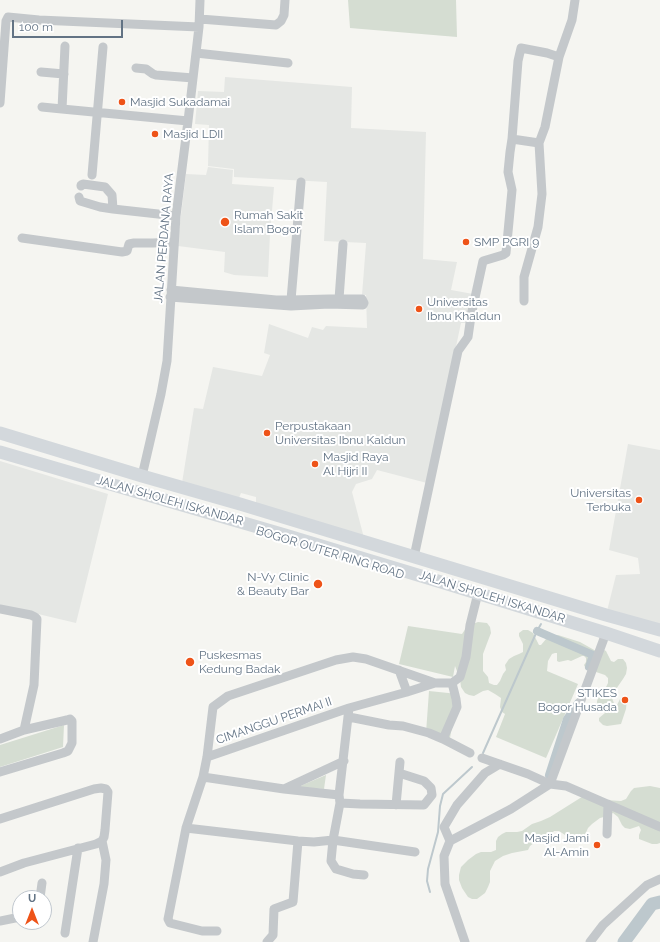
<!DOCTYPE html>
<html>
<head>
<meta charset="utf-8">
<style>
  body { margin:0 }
  #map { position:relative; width:660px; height:942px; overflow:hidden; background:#f5f5f1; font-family:Raleway,sans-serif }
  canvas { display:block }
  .north { position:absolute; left:12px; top:890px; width:40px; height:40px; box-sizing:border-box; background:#fff; border:1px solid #c0c7ce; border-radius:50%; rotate:0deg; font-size:11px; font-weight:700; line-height:16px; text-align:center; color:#627384 }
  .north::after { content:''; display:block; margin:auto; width:14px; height:18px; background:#ee5318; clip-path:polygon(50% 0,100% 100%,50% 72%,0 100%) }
  .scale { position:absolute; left:12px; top:20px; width:111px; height:18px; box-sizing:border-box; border:2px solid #627384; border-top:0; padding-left:5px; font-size:12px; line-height:14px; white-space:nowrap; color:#627384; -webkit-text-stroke:3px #fff; paint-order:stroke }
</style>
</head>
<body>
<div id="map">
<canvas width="660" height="942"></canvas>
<div class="north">U</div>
<div class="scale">100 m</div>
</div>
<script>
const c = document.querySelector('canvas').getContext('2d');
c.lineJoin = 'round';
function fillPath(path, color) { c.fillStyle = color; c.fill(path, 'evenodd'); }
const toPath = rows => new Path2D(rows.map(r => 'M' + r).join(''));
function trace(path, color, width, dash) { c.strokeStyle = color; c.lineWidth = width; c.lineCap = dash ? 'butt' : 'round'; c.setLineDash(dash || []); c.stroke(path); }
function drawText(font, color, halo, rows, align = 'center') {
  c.font = font + ' Raleway,sans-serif'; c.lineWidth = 4; c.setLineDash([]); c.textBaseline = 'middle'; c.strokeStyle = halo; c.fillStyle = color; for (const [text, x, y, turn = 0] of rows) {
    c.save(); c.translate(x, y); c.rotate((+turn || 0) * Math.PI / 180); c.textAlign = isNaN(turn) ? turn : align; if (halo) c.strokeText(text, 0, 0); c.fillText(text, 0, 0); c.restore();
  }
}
fillPath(toPath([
  [225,77,352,87,351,128,426,132,423,259,457,262,451,290,473,294,468,323,461,323,427,483,377,470,372,479,356,484,352,492,364,538,256,504,256,497,241,493,239,498,182,483,194,408,203,409,213,367,262,376,270,355,264,353,269,324,308,338,312,327,323,330,326,326,367,328,366,295,362,295,366,244,366,243,324,241,327,182,234,177,234,169,208,166,209,125,195,124,198,91,224,92],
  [208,167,233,170,232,184,274,187,270,234,268,277,234,275,224,272,225,252,178,246,179,231,186,174,206,175],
  [628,444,660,450,660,630,606,615,616,575,640,574,638,558,609,550],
  [0,461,108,494,76,623,0,605]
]), '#e5e7e4');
fillPath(toPath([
  [348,0,456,0,457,37,350,28],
  [478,622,487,623,490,627,491,633,489,638,483,654,483,671,488,677,489,683,494,685,497,685,500,681,503,674,506,670,505,665,509,659,514,656,519,654,523,652,523,644,519,636,519,633,523,630,528,630,533,633,539,645,541,645,546,639,550,636,558,635,580,642,596,651,604,650,606,651,611,661,614,662,618,659,623,659,626,663,627,668,626,674,623,679,614,692,612,698,615,706,617,705,620,699,623,696,627,698,626,709,621,724,607,726,603,725,599,721,599,718,605,713,600,709,597,705,597,701,599,696,605,689,608,683,608,678,605,675,596,672,592,672,586,669,584,665,586,662,586,658,584,656,582,656,571,661,568,660,559,662,557,661,557,653,555,653,552,654,548,661,547,671,578,684,546,758,496,737,505,714,502,712,500,707,501,698,495,694,488,690,483,691,474,696,469,695,465,693,461,687,460,679,455,666,453,677,399,664,408,626,462,634,466,628,470,625],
  [429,691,458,694,450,738,426,733],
  [64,725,63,747,0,767,0,745],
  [326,775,324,789,298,787],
  [650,786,660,788,660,843,657,844,652,844,639,839,639,835,641,830,639,826,630,829,625,828,622,825,618,817,613,813,604,817,600,818,592,824,588,828,584,837,580,840,575,840,571,839,559,831,554,831,547,839,544,842,534,843,530,846,528,850,512,853,503,856,495,861,490,871,490,882,488,887,485,893,477,899,472,899,468,897,462,888,459,880,459,875,461,867,468,860,476,854,481,852,491,852,496,850,496,841,498,837,502,834,506,832,517,832,522,831,532,824,541,821,550,817,585,795,606,800,621,801,626,799,631,791,634,788]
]), '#d5ddd2');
trace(toPath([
  [483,753,537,631,541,624],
  [430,892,427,881,428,869,438,832,440,806,443,794,472,767]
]), '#bdc8cd', 2);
trace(toPath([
  [537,631,593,655,589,667],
  [549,775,567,719,578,703]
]), '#bdc8cd', 8);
trace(toPath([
  [624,942,652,904,660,902]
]), '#bdc8cd', 13);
trace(toPath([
  [200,19,276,25,281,21,284,15,285,0],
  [65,46,62,109,188,121],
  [196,53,288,63],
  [136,68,146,69,153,74,156,75,193,78],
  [41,72,64,74],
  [0,103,6,21,8,17,39,20,199,27],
  [42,107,62,109],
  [512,139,539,143],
  [92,175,103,47],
  [79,197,80,201,100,207,113,209,112,195,105,187,83,184,81,185,81,186],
  [113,209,176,216],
  [22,238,122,252,127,251,129,244,134,243,153,243,174,242],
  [170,297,291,306,329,304,363,305,364,303,362,299,329,299,291,300,276,300,171,290],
  [339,299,343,244],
  [291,300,301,182],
  [524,301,524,277,538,227,542,194,539,143,545,127,559,57,572,20,575,0],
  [142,476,161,394,167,361,176,216,188,121,199,27,200,0],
  [414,557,458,351,468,337,471,316,483,261,503,255,506,253,512,190,508,172,510,152,512,139,518,61,521,48,547,53,559,57],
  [0,609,31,615,35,617,37,619,34,685,24,730],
  [399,670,407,692],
  [349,708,339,795,340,803,333,840,331,861,336,869,353,874,364,875],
  [349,717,389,725,403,726,429,733,443,739,470,753],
  [0,739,24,730,67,720,70,719,72,721,72,743,68,751,63,753,0,772],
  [443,739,457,707,456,699,452,683,460,677,466,657,470,625,478,593],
  [207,757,349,708,407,692,435,683],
  [482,758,528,774,550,784,566,786,660,827],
  [203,777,284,789,339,795],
  [286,788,344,761],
  [340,803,360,804,424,805,432,795,431,788,424,781,399,773],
  [396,805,400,762],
  [0,819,94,789,101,788,106,789,108,792,105,830,104,837,102,841,96,844,24,863,0,872],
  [186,828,298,841,314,842,333,840,415,852],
  [607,834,608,804],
  [450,841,444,827,457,805,485,773,500,764],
  [40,898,42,883],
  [0,921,20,917],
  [217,931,202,931,170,923,168,919,186,828,203,777,207,757,213,707,228,696,336,660,353,657,366,659,435,683,452,683],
  [65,933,78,848],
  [93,942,104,884,106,860,102,841],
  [267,942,273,935,274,909,293,902,298,841],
  [465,942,445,884,444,856,450,841,511,809,550,784,606,633],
  [590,942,603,925,647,885,660,879]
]), '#c4c8cb', 9);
trace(toPath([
  [0,433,142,476,240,504,606,615,660,630],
  [0,452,285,535,441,582,606,633,660,651]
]), '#d3d8dc', 13);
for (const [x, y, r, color] of [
  [122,102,4,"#ee5318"],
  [155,134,4,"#ee5318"],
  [225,222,5,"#ee5318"],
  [466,242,4,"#ee5318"],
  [419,309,4,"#ee5318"],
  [267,433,4,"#ee5318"],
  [315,464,4,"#ee5318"],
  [639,500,4,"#ee5318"],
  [318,584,5,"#ee5318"],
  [190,662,5,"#ee5318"],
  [625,700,4,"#ee5318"],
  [597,845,4,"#ee5318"]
]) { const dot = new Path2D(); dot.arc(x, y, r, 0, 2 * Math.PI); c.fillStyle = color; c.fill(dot); trace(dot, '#fff', 1.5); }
drawText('12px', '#627384', '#fff', [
  ["Masjid Sukadamai",130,102],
  ["Masjid LDII",163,134],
  ["Rumah Sakit",234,215],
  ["Islam Bogor",234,229],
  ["SMP PGRI 9",474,242],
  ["Universitas",427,302],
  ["Ibnu Khaldun",427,316],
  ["Perpustakaan",275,426],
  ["Universitas Ibnu Kaldun",275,440],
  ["Masjid Raya",323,457],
  ["Al Hijri II",323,471],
  ["Universitas",631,493,"right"],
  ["Terbuka",631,507,"right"],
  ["N-Vy Clinic",309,577,"right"],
  ["& Beauty Bar",309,591,"right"],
  ["Puskesmas",199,655],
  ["Kedung Badak",199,669],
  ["STIKES",617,693,"right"],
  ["Bogor Husada",617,707,"right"],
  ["Masjid Jami",589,838,"right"],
  ["Al-Amin",589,852,"right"]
], 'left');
drawText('12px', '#627384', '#fff', [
  ["JALAN PERDANA RAYA",164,238,-85],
  ["JALAN SHOLEH ISKANDAR",170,501,16],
  ["BOGOR OUTER RING ROAD",330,553,17],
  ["JALAN SHOLEH ISKANDAR",492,597,17],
  ["CIMANGGU PERMAI II",274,721,-19]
]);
</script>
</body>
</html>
